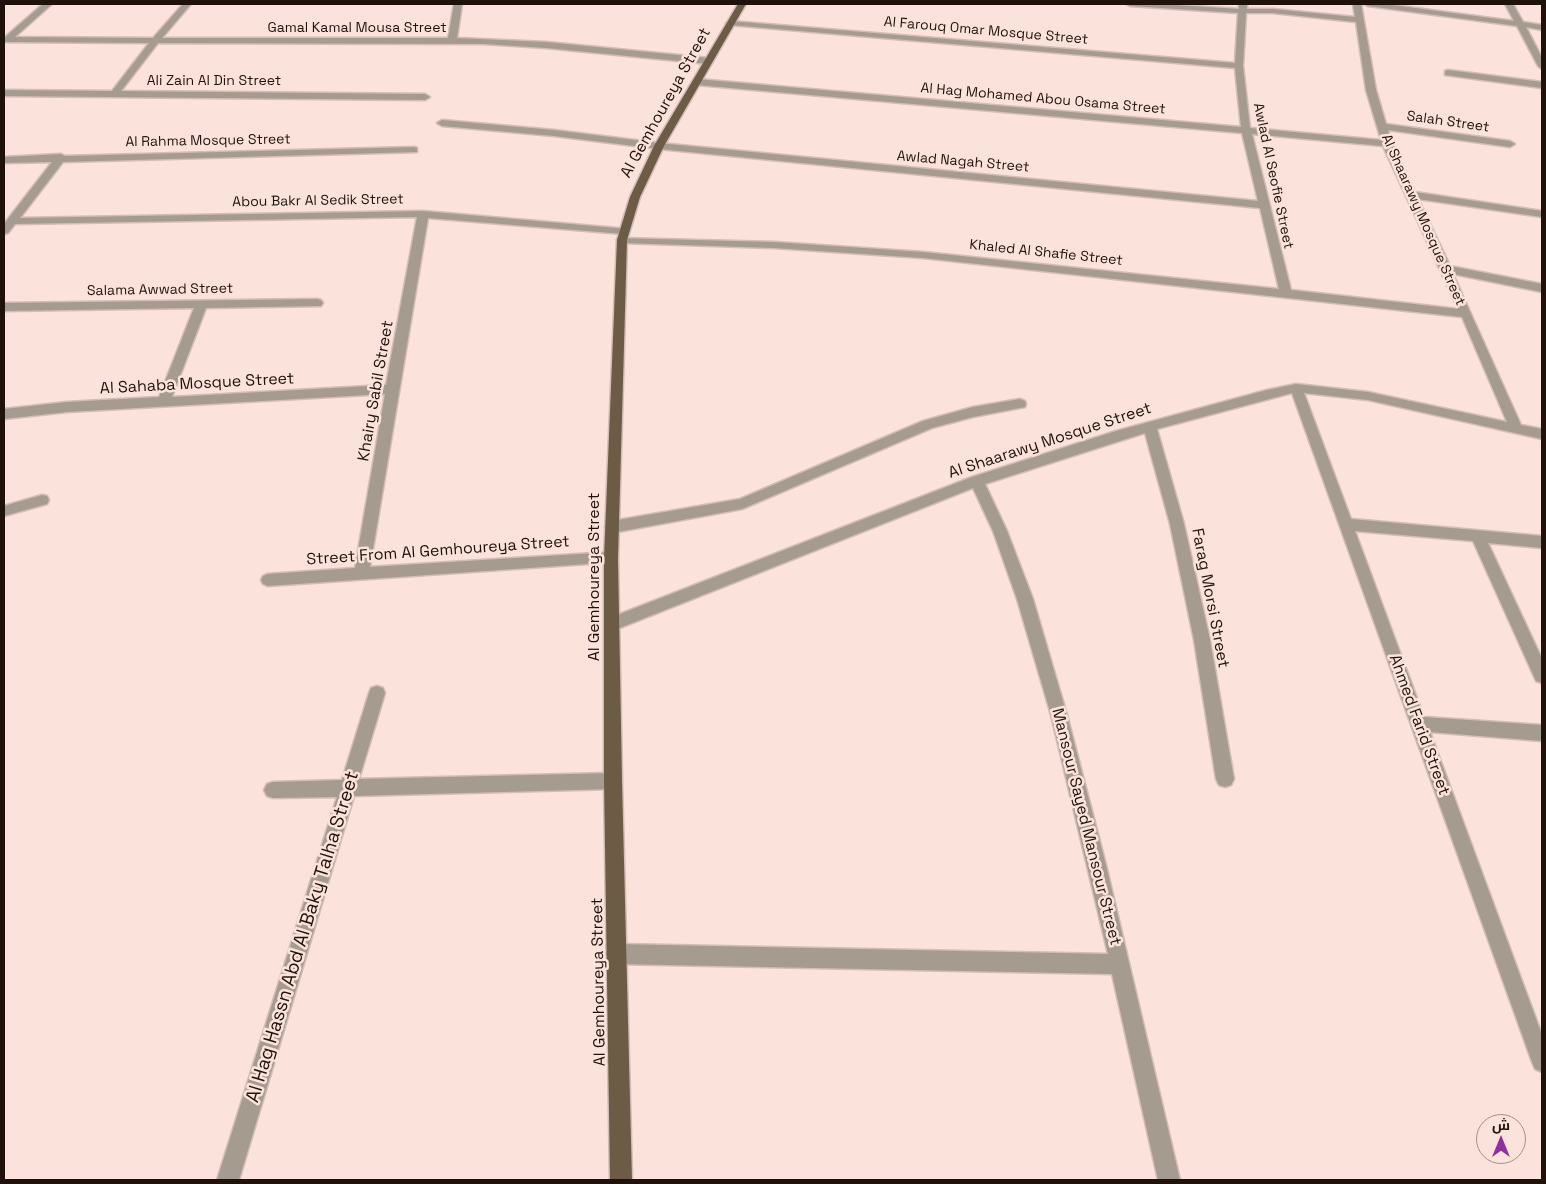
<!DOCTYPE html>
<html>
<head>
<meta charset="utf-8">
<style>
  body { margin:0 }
  #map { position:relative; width:1546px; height:1184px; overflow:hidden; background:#fbe3db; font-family:"Space Grotesk",Cairo,sans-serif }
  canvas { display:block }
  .frame { position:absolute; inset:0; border:5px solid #1f120d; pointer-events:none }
  .north { position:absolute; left:1476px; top:1114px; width:50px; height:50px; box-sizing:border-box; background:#fbe3db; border:1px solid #a38f89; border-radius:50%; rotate:0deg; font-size:14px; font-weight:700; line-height:20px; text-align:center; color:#1f120d }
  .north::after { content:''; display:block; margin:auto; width:18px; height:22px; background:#8e3099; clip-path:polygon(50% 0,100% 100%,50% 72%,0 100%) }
</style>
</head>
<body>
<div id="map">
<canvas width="1546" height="1184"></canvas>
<div class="frame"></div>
<div class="north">ش</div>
</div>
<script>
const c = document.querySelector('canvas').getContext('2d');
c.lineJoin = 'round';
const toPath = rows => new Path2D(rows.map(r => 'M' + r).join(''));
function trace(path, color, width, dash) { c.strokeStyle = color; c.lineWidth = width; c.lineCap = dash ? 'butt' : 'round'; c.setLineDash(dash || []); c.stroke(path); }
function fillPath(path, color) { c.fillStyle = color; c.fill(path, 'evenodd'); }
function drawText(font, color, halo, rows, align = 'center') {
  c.font = font + ' "Space Grotesk",sans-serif'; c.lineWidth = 5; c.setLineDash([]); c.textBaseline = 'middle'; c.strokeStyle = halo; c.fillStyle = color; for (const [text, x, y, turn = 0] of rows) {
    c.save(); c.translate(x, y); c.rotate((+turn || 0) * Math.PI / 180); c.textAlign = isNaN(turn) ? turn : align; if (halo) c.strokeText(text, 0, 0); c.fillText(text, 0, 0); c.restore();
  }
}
const minor = toPath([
  [43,4,52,4,15,37,153,38,183,4,191,4,162,38,448,38,454,4,462,4,457,38,546,42,709,58,713,61,709,64,546,48,484,44,158,43,121,91,425,94,430,97,425,100,4,96,4,90,112,91,149,43,4,42,4,38,43,4],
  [1126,4,1159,4,1239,9,1239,4,1247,4,1247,9,1273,9,1355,17,1353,4,1361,4,1376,90,1386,124,1510,141,1515,144,1510,147,1388,130,1392,143,1415,192,1542,211,1542,217,1418,199,1450,266,1542,284,1542,292,1453,274,1521,425,1542,429,1542,439,1368,400,1304,393,1351,519,1542,536,1542,548,1488,543,1542,659,1542,683,1536,681,1473,541,1355,531,1424,717,1542,725,1542,741,1430,732,1542,1035,1542,1072,1535,1069,1532,1062,1292,393,1157,429,1184,524,1210,640,1234,779,1231,785,1225,787,1219,785,1216,779,1194,640,1170,524,1145,433,985,484,1007,531,1033,599,1067,715,1106,865,1180,1180,1158,1180,1112,974,616,964,609,961,606,954,609,947,616,944,1108,954,1051,715,1017,599,993,531,973,488,617,629,612,631,607,629,604,624,607,619,972,477,1116,431,1267,390,1296,384,1368,392,1507,422,1462,317,923,258,774,248,622,243,617,240,618,238,774,242,923,252,1279,289,1260,208,659,149,554,136,442,126,437,123,442,120,554,130,659,143,1258,201,1242,133,697,85,692,82,697,79,1241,127,1235,68,730,25,726,23,730,21,1235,63,1238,13,1130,6,1126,4],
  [1246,13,1273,13,1356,22,1366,90,1381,140,1250,128,1243,66,1246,13],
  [1252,134,1383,146,1458,309,1291,290,1252,134],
  [1364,4,1385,4,1514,21,1505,4,1513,4,1523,22,1542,25,1542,30,1526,27,1542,58,1542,69,1538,66,1517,26,1368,6,1364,4],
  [1448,70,1542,82,1542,88,1445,75,1445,71,1448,70],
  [414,147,417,148,417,152,63,162,20,218,423,211,628,229,629,231,628,233,624,234,428,218,370,567,611,552,616,554,618,558,616,562,268,586,263,584,261,580,263,576,268,574,355,568,385,394,67,412,4,419,4,409,67,402,159,397,194,308,4,311,4,303,317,299,321,300,323,303,321,306,206,308,172,397,386,385,417,217,15,224,8,233,4,234,4,224,52,162,4,163,4,157,61,154,65,156,414,147],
  [1020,399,1025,401,1026,404,1025,407,973,417,932,428,742,509,612,533,607,531,605,527,607,523,612,521,740,499,923,421,973,407,1020,399],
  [42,495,47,496,49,500,47,504,4,516,4,506,42,495],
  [377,686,383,688,385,693,359,779,613,773,619,775,622,781,619,787,613,789,354,796,239,1180,217,1180,337,797,273,798,267,796,264,790,267,784,273,782,342,780,369,693,371,688,377,686]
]);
const major = toPath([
  [738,4,746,4,664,146,640,197,627,240,618,558,622,781,632,1180,610,1180,604,781,604,558,617,240,630,197,654,146,738,4]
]);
trace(minor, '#d3bdb6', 3);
trace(major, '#d3bdb6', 3);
fillPath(minor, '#a59b8f');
fillPath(major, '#6d5c45');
drawText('14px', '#1f120d', '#fbe3db', [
  ["Gamal Kamal Mousa Street",357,28],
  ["Al Farouq Omar Mosque Street",986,31,5],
  ["Ali Zain Al Din Street",214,81],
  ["Al Hag Mohamed Abou Osama Street",1043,99,5],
  ["Salah Street",1448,122,8],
  ["Al Rahma Mosque Street",208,141,-1],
  ["Awlad Nagah Street",963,162,5],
  ["Awlad Al Seofie Street",1273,176,78],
  ["Abou Bakr Al Sedik Street",318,201,-1],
  ["Al Shaarawy Mosque Street",1423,220,66],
  ["Khaled Al Shafie Street",1046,253,6],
  ["Salama Awwad Street",160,290,-1]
]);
drawText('16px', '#1f120d', '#fbe3db', [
  ["Al Gemhoureya Street",666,103,-61],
  ["Al Sahaba Mosque Street",197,384,-3],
  ["Khairy Sabil Street",376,391,-80],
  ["Al Shaarawy Mosque Street",1050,441,-18],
  ["Street From Al Gemhoureya Street",438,551,-4],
  ["Al Gemhoureya Street",595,577,-90],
  ["Farag Morsi Street",1210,598,79],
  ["Ahmed Farid Street",1419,725,70],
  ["Mansour Sayed Mansour Street",1086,827,76],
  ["Al Gemhoureya Street",599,982,-91]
]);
drawText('19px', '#1f120d', '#fbe3db', [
  ["Al Hag Hassn Abd Al Baky Talha Street",303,937,-73]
]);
</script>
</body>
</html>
